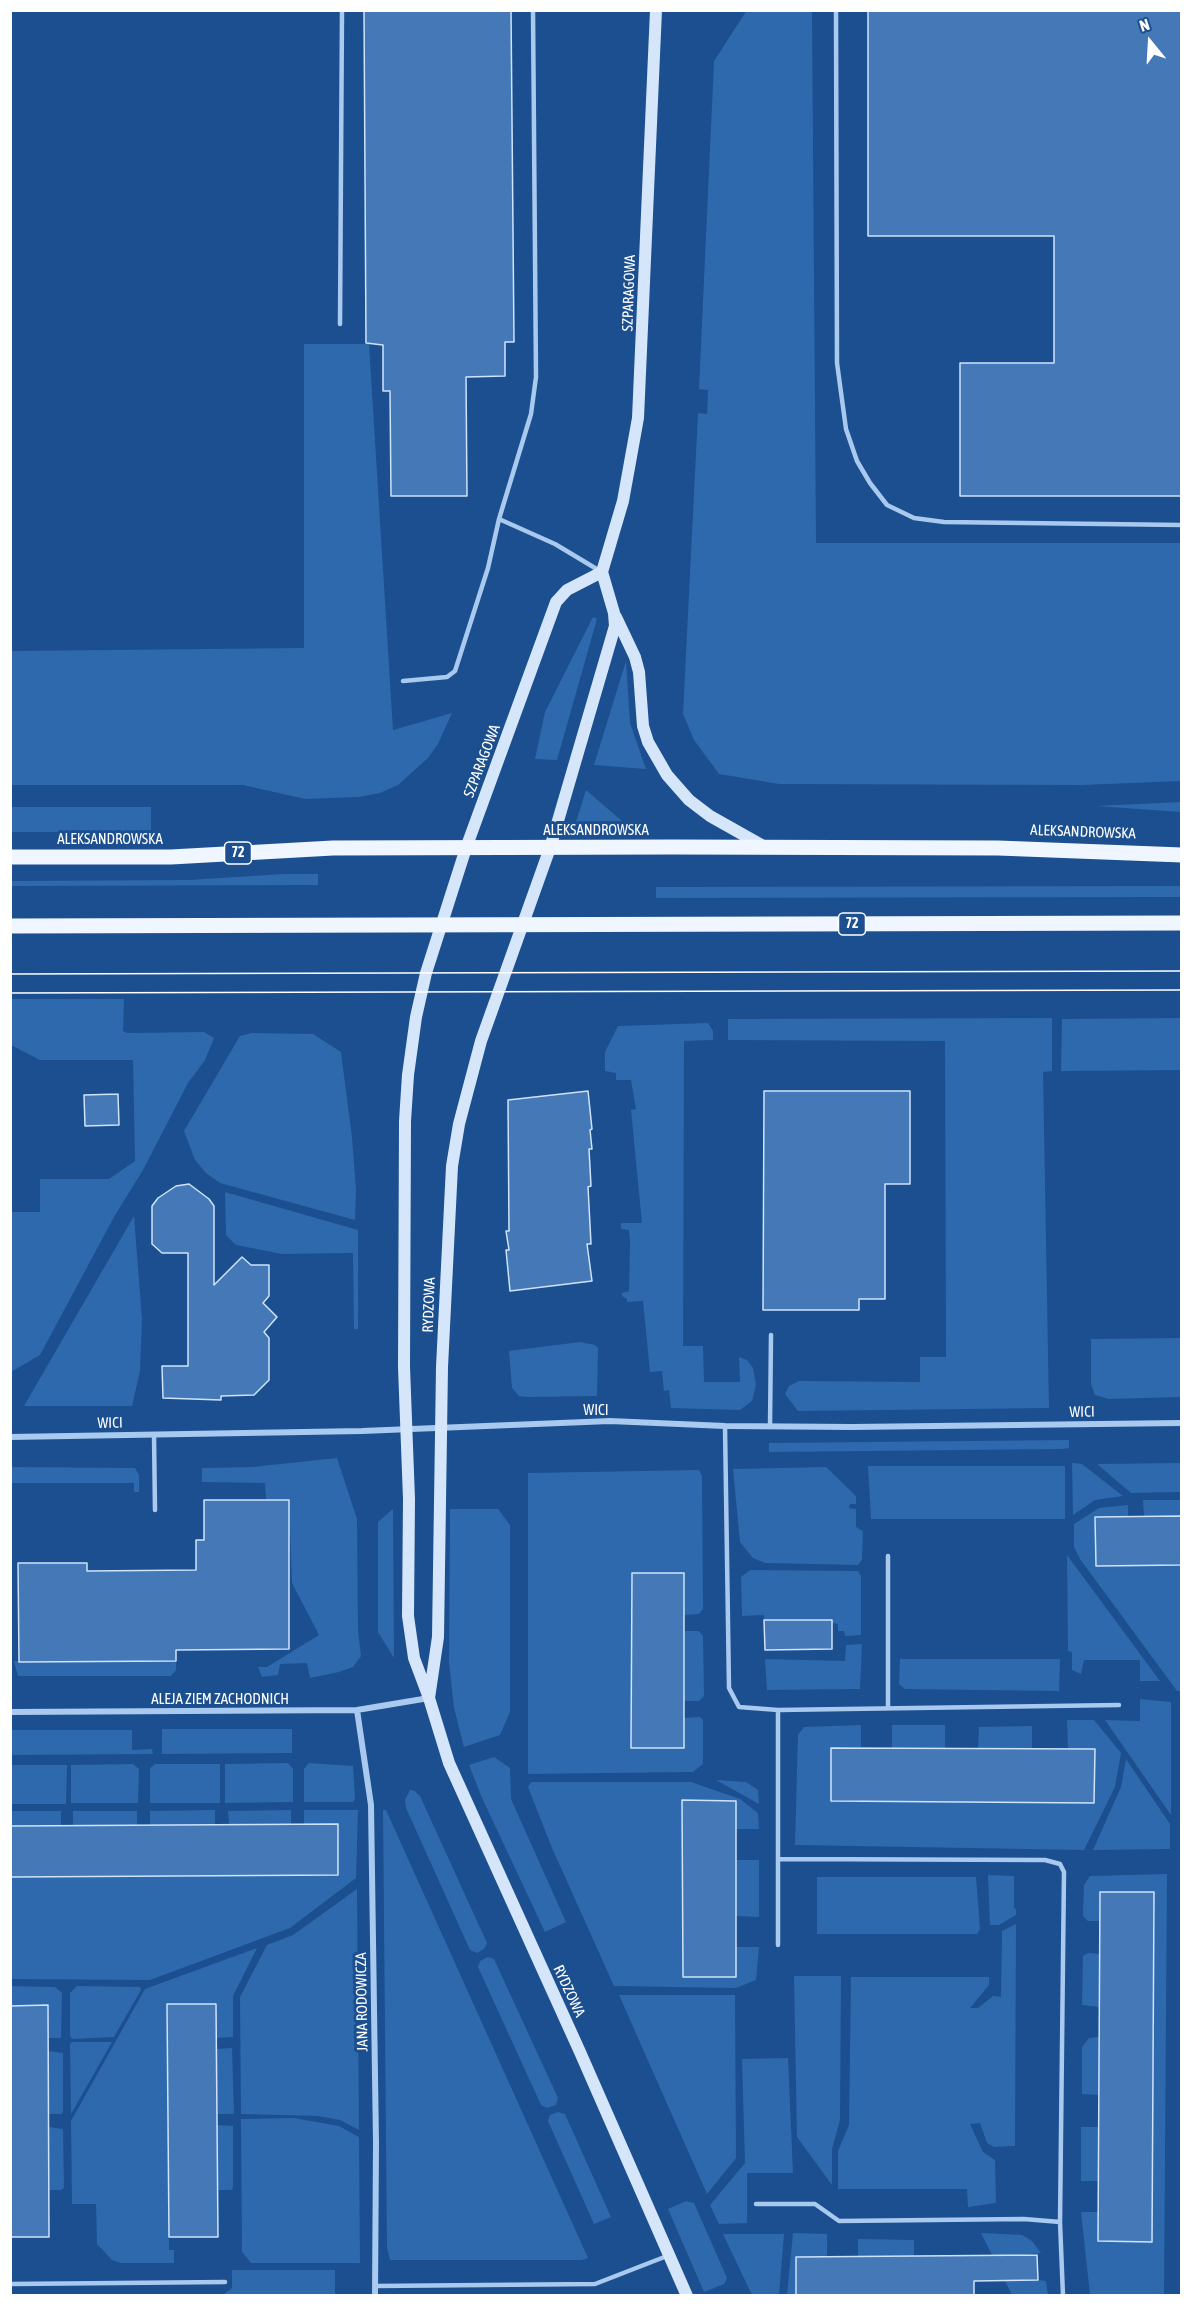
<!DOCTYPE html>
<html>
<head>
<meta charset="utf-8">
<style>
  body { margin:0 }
  #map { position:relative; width:1192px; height:2306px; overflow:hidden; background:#1b4f8f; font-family:"Asap Condensed",sans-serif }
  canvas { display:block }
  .frame { position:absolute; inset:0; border:12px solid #fff; pointer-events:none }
  .north { position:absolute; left:1120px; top:12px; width:60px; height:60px; -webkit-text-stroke:4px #1b4f8f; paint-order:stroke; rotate:342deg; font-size:16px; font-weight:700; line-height:24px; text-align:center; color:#fff }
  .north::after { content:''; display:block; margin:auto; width:21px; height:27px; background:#fff; clip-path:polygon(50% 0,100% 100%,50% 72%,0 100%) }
</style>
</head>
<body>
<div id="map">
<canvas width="1192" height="2306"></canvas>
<div class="frame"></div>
<div class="north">N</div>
</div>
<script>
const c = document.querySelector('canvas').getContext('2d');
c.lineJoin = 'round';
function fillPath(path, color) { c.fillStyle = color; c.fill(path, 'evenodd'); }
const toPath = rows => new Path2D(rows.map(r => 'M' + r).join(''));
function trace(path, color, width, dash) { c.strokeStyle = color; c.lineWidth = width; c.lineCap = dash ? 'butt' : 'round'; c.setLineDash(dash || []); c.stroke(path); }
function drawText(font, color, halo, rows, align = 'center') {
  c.font = font + ' "Asap Condensed",sans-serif'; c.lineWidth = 6; c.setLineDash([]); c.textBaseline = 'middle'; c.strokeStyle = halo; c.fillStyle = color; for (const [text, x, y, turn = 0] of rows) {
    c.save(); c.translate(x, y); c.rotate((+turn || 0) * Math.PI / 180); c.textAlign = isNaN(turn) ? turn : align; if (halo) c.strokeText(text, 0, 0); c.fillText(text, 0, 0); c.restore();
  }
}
fillPath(toPath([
  [747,10,812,11,816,543,1181,543,1181,781,1081,785,779,784,719,774,694,740,683,714,698,413,707,414,708,390,699,389,714,61],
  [304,344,369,344,393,730,452,713,438,744,428,758,398,785,380,793,359,797,305,799,243,785,11,785,11,651,304,648],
  [593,617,597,619,557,760,535,759,545,712],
  [626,661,630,723,646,769,594,765],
  [586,790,622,821,576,822],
  [1181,802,1181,812,1096,806],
  [11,807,151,807,151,832,11,832],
  [283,874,318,874,318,885,10,886,11,881,189,880],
  [1181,886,1181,897,656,898,656,887],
  [10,999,124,999,123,1031,127,1033,204,1032,214,1038,205,1060,188,1083,143,1170,114,1217,40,1355,11,1372,11,1212,40,1212,40,1179,109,1179,135,1161,133,1060,40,1060,11,1045],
  [1052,1018,1052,1071,1043,1072,1049,1408,798,1411,785,1394,789,1386,799,1381,920,1382,920,1357,946,1357,945,1041,728,1040,728,1019],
  [1181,1018,1181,1070,1061,1071,1062,1019],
  [708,1023,713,1031,713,1040,684,1041,683,1346,703,1346,704,1382,740,1382,739,1357,747,1360,753,1368,756,1385,752,1401,740,1410,671,1408,669,1390,664,1391,662,1371,650,1372,643,1301,627,1302,627,1299,622,1296,622,1293,629,1291,630,1243,629,1230,621,1229,621,1223,642,1223,631,1110,636,1109,631,1080,616,1080,616,1073,605,1071,605,1052,618,1026],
  [252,1033,313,1034,341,1052,352,1137,356,1189,355,1220,220,1183,206,1173,195,1160,184,1131,240,1036],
  [225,1192,358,1230,358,1329,354,1329,353,1253,282,1254,236,1245,226,1235],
  [134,1216,142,1319,140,1371,132,1406,24,1406],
  [1181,1338,1181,1397,1109,1399,1095,1395,1091,1384,1091,1339],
  [580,1342,595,1345,598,1348,597,1396,528,1397,519,1396,512,1388,509,1351],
  [1069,1440,1069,1448,1062,1449,769,1452,769,1443],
  [337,1458,357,1519,358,1631,361,1656,353,1667,339,1672,310,1678,307,1663,280,1664,278,1675,262,1677,258,1667,267,1667,319,1635,292,1583,289,1500,266,1500,265,1483,202,1482,202,1468,252,1467],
  [1072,1463,1082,1464,1123,1496,1095,1500,1073,1515],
  [1181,1463,1181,1492,1131,1493,1097,1464],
  [868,1466,1065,1466,1065,1519,871,1519],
  [11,1467,135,1468,139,1475,139,1492,134,1492,134,1483,12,1483,11,1505],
  [826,1467,856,1496,856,1504,850,1504,849,1508,856,1509,856,1527,863,1531,862,1560,858,1565,765,1563,753,1558,740,1542,733,1469],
  [699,1470,702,1476,703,1609,699,1614,684,1615,684,1573,632,1573,631,1748,683,1748,684,1718,700,1717,703,1720,703,1764,693,1772,528,1774,528,1473],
  [1143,1500,1181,1500,1181,1516,1144,1517],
  [1128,1505,1128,1517,1095,1517,1096,1566,1181,1565,1181,1691,1177,1691,1080,1559,1074,1547,1074,1524,1099,1508],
  [393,1509,394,1658,378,1632,378,1522],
  [450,1509,498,1509,510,1525,510,1712,500,1735,464,1747,454,1708,449,1662],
  [1067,1555,1160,1681,1140,1681,1140,1660,1084,1660,1081,1674,1072,1670,1072,1652,1068,1651],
  [750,1570,858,1571,861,1576,861,1635,845,1636,844,1631,838,1631,838,1624,832,1623,831,1620,764,1620,764,1615,742,1616,741,1577],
  [684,1631,699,1631,703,1636,704,1696,699,1701,684,1701],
  [862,1644,860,1689,767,1690,765,1659,845,1661,846,1645],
  [900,1659,1060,1659,1059,1691,905,1689,899,1684],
  [14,1661,176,1661,176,1670,171,1676,18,1676],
  [1140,1699,1171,1702,1171,1815,1105,1720,1140,1721],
  [1067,1720,1094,1720,1121,1753,1115,1787,1084,1850,795,1845,798,1735,804,1727,861,1725,861,1747,831,1748,831,1801,1094,1803,1094,1749,1068,1749],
  [892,1725,945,1725,945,1748,892,1748],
  [1032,1726,1032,1748,978,1748,979,1727],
  [162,1729,292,1729,292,1753,162,1754],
  [10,1730,132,1730,132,1750,152,1749,153,1754,11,1755],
  [494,1757,510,1768,511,1799,566,1922,545,1932,482,1798,469,1765],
  [1126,1759,1170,1824,1170,1849,1093,1850,1121,1787],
  [288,1763,293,1769,293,1802,225,1803,225,1764],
  [309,1763,353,1766,355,1799,353,1802,304,1802,304,1769],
  [133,1764,139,1769,138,1803,71,1803,71,1765],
  [155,1764,220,1764,220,1803,150,1803,150,1768],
  [10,1765,67,1765,66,1804,11,1804],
  [716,1780,746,1782,758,1790,759,1804],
  [531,1782,691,1782,740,1799,758,1813,759,1829,735,1829,735,1801,682,1801,683,1977,736,1977,736,1947,759,1947,756,1980,736,1988,614,1986,552,1848,528,1787],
  [410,1790,415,1791,420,1796,487,1943,484,1949,477,1953,470,1950,406,1808,405,1800],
  [215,1810,215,1825,150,1825,150,1811],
  [291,1810,291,1824,229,1824,228,1811],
  [304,1810,358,1810,356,1878,290,1928,150,1980,11,1979,11,1877,338,1874,338,1824,304,1824],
  [383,1810,386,1810,588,2258,582,2260,390,2260,387,2247],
  [11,1811,61,1811,61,1825,11,1826],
  [73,1811,137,1811,137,1825,73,1825],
  [736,1860,759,1860,759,1917,736,1916],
  [1167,1874,1164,2295,1090,2295,1081,2212,1098,2212,1099,2241,1152,2241,1154,1892,1100,1892,1100,1921,1088,1921,1083,1916,1084,1885,1090,1876],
  [988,1875,1014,1876,1014,1908,1016,1909,1016,1915,999,1925,990,1925],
  [817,1877,976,1877,980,1929,977,1934,817,1934],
  [357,1889,359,2130,340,2120,318,2116,241,2114,240,1997,267,1945,293,1935],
  [1016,1924,1015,2146,994,2147,987,2143,980,2123,970,2124,983,2152,995,2160,996,2203,968,2207,967,2189,838,2189,838,2151,849,2125,851,1977,989,1977,989,1985,970,2008,978,2008,993,1996,1001,1997,1002,1931],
  [257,1948,233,1996,233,2037,216,2038,216,2004,167,2005,169,2250,174,2250,174,2263,121,2263,112,2260,97,2244,96,2204,72,2204,71,2121,145,1989],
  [1088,1953,1100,1954,1099,2007,1082,2005,1083,1956],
  [488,1957,494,1959,558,2098,556,2105,547,2108,541,2105,478,1967,480,1961],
  [794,1976,841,1976,840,2120,832,2149,832,2185,797,2137],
  [10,1986,55,1987,62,1993,61,2038,48,2038,47,2005,11,2006],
  [77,1986,140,1987,141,1990,114,2037,72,2039,70,2036,70,1993],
  [619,1995,735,1995,736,2158,707,2194],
  [1099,2037,1099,2095,1082,2094,1082,2047,1089,2038],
  [72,2042,112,2042,71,2114,70,2044],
  [232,2048,234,2114,217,2114,216,2049],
  [48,2051,63,2053,63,2112,61,2114,49,2114],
  [788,2058,793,2173,747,2173,747,2223,719,2224,710,2205,745,2163,742,2059],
  [558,2112,565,2114,611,2217,594,2224,548,2121,550,2115],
  [294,2118,339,2126,359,2137,360,2263,251,2263,242,2252,241,2119],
  [217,2125,233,2126,233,2188,231,2190,217,2190],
  [49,2127,63,2129,64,2188,61,2190,49,2190],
  [1081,2127,1099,2127,1099,2181,1081,2181],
  [686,2201,694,2203,727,2278,724,2284,704,2292,668,2209],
  [793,2233,827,2234,827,2257,796,2257,796,2295,787,2295],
  [981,2233,1022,2235,1032,2241,1041,2253,1012,2256,1038,2280,1046,2281,1048,2295,1012,2295],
  [723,2234,784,2234,779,2295,752,2295],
  [858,2239,914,2240,914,2257,858,2257],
  [232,2270,335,2270,335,2295,223,2295,232,2288]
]), '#2e69ad');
const building = toPath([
  [364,10,511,10,514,342,505,342,505,376,466,377,467,496,391,496,390,391,383,391,383,345,366,343,364,10],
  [868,10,1182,10,1182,496,960,496,960,363,1054,363,1054,236,868,236,868,10],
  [588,1091,592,1129,590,1130,592,1149,589,1149,591,1186,588,1187,591,1244,587,1244,592,1281,510,1291,506,1250,509,1250,506,1231,509,1231,508,1100,588,1091],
  [764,1091,910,1091,910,1184,885,1184,885,1299,859,1299,859,1310,763,1310,764,1091],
  [118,1094,119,1125,85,1126,84,1095,118,1094],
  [189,1184,209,1199,214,1206,214,1285,242,1257,251,1265,269,1265,269,1296,263,1303,277,1317,264,1332,269,1338,269,1380,254,1395,221,1396,221,1400,163,1398,162,1366,188,1366,188,1253,162,1253,152,1244,152,1206,158,1198,176,1186,189,1184],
  [204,1500,289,1500,289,1649,176,1650,176,1661,19,1662,18,1563,87,1563,87,1571,196,1570,196,1540,204,1540,204,1500],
  [1182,1516,1182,1565,1096,1566,1095,1517,1182,1516],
  [632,1573,684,1573,684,1748,631,1748,632,1573],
  [764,1620,832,1620,832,1649,765,1650,764,1620],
  [831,1748,1095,1749,1094,1803,831,1801,831,1748],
  [682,1800,736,1801,736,1977,683,1977,682,1800],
  [338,1824,338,1875,10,1877,10,1826,338,1824],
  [1100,1892,1154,1892,1152,2242,1098,2241,1100,1892],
  [167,2004,216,2004,218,2237,169,2237,167,2004],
  [48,2005,49,2237,10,2237,10,2006,48,2005],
  [1037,2255,1038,2280,974,2281,974,2295,796,2295,796,2257,1037,2255]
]);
fillPath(building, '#4478b7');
trace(building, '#cfe3fa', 1.5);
trace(toPath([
  [836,10,837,363,846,429,857,461,870,483,887,505,914,518,944,522,1182,525],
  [340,324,342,10],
  [499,519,555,544,600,571],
  [403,681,447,677,455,671,488,568,499,519,531,414,536,377,533,10],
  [725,1426,729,1688,739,1707,778,1710,778,1945],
  [770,1426,771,1335],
  [154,1435,155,1510],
  [888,1556,888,1708],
  [778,1710,1119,1705],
  [779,1859,1045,1860,1060,1864,1064,1872,1060,2222,1063,2296],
  [756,2204,815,2204,839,2221,1024,2219,1060,2222],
  [10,2284,225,2282],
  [375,2286,595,2284,667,2256]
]), '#a9c9ee', 4.5);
trace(toPath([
  [10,1437,362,1431,610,1421,725,1426,852,1427,1182,1423],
  [357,1710,371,1805,376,2143,375,2296],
  [10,1712,357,1710,429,1698]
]), '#a9c9ee', 6);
trace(toPath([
  [602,572,567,590,556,602,466,848,426,973,416,1017,408,1075,405,1121,404,1367,409,1499,408,1616,414,1658,429,1698,449,1763,580,2052,687,2296],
  [616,617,635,657,639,672,643,726,648,742,667,775,689,800,710,816,765,847],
  [429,1698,438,1637,442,1367,452,1166,459,1124,481,1041,550,848,615,626,614,613,602,572,623,501,638,418,656,10]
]), '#d6e6fa', 12);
trace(toPath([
  [10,857,171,857,333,848,673,847,998,848,1182,855],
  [10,926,1182,923]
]), '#f0f6ff', 15);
trace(toPath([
  [10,974,1182,971],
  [10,993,1182,990]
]), '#fff', 1.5);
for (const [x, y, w] of [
  [238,853,27],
  [852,924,27]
]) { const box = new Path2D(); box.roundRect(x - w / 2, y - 11, w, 22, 4.5); c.fillStyle = '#1b4f8f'; c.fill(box); trace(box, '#fff', 1.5); }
drawText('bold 14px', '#fff', null, [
  ["72",238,853],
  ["72",852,924]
]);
drawText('15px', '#fff', '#1b4f8f', [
  ["SZPARAGOWA",629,293,-88],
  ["SZPARAGOWA",482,761,-69],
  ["ALEKSANDROWSKA",596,830],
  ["ALEKSANDROWSKA",1083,832,2],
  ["ALEKSANDROWSKA",110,839],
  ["RYDZOWA",429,1305,-88],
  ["WICI",596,1410],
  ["WICI",1082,1412,-1],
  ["WICI",110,1423,-1],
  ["ALEJA ZIEM ZACHODNICH",220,1699],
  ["RYDZOWA",569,1991,65],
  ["JANA RODOWICZA",362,2002,-91]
]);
</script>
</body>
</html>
